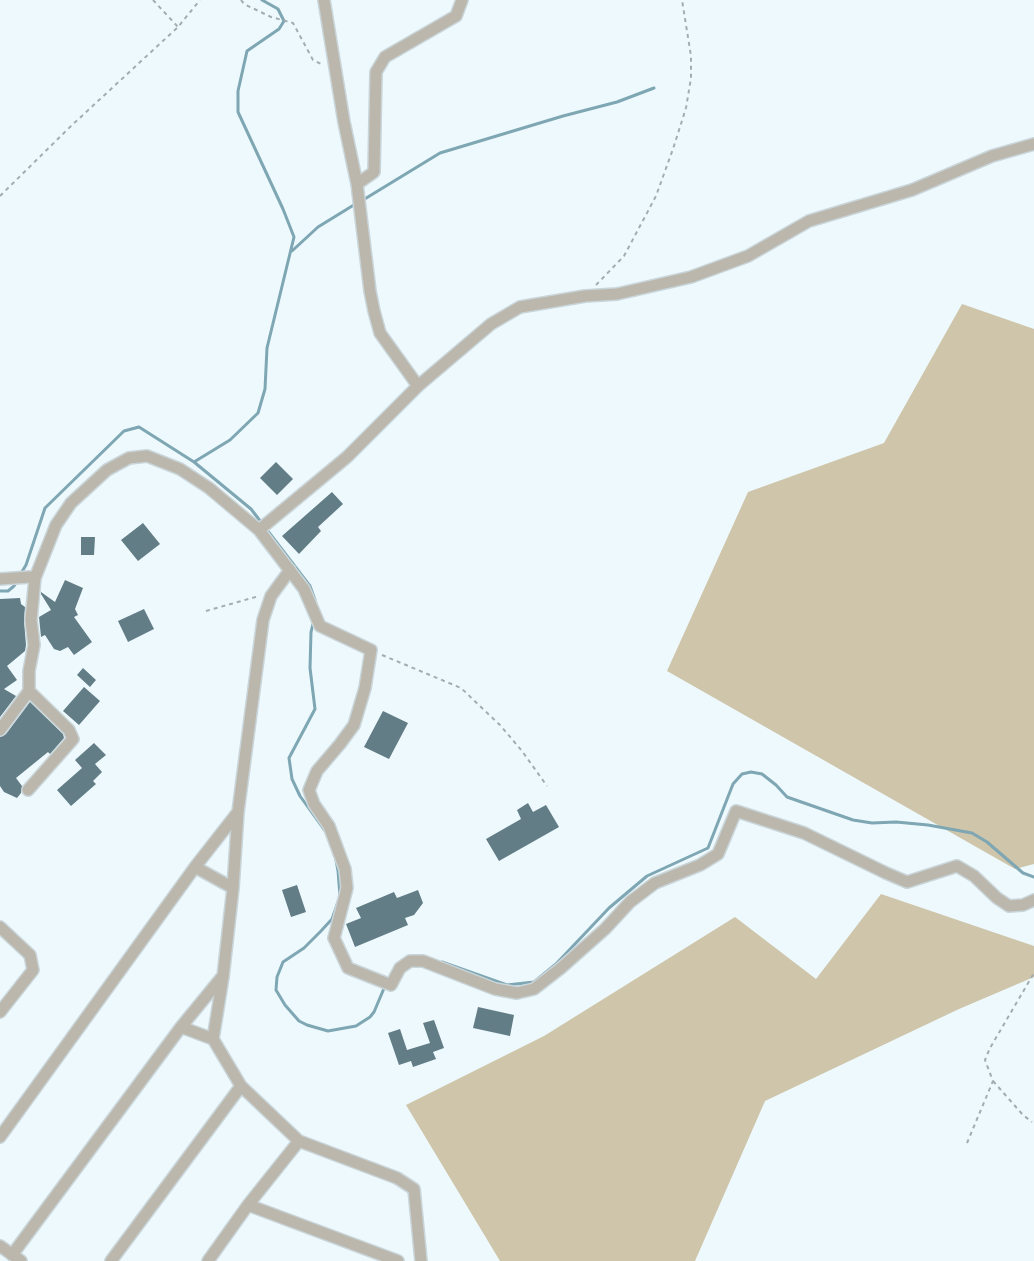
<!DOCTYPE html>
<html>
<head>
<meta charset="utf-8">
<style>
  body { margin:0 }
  canvas { display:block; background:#edf9fd }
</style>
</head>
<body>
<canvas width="1034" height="1261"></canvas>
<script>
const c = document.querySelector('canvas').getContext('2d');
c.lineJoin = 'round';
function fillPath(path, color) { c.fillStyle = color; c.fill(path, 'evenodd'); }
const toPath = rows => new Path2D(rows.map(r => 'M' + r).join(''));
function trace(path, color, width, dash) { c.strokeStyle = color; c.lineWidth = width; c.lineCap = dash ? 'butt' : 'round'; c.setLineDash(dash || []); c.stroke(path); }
fillPath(toPath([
  [962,304,1034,329,1034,864,1015,869,667,671,748,492,884,443],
  [881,894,1034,946,1034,977,959,1009,765,1101,695,1261,500,1261,406,1105,544,1036,735,917,816,979]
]), '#cec5aa');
trace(toPath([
  [363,200,440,153,563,116,617,102,654,88],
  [292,251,318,227,357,203],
  [194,462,230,440,258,413,265,389,267,348,294,237,283,209,238,112,238,91,247,51,279,29,284,21,278,9,262,0],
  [20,575,26,565,45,508,124,431,139,427,194,462,251,509,310,586,315,600],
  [0,591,8,591,14,586,17,581],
  [314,620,311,632,310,668,315,709,289,758,292,779,300,796,328,835],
  [336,860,338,871,340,896],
  [338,902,332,919,321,931,304,948,283,962,277,977,276,990,285,1005,299,1021,307,1025,328,1031,356,1026,370,1017,374,1012,385,986],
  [442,962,507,985,534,982,556,964,609,908,647,876,708,848,733,784,742,774,751,772,762,774,776,785,787,797,853,820,872,823,896,822,928,825,972,833,987,842,1023,873,1034,877]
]), '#7ea6b3', 3);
fillPath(toPath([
  [276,462,293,479,277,495,260,478],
  [332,492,343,504,318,527,321,531,299,554,282,536],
  [143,523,160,544,138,561,121,540],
  [81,537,95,537,94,555,81,555],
  [65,580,83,588,75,609,78,615,74,617,92,642,74,655,68,647,60,651,54,649,45,635,41,637,39,617,51,610,41,594,41,592,55,602],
  [20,598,21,604,25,607,24,621,26,645,25,651,7,666,17,680,4,689,16,696,0,717,0,599],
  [144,609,154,629,128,642,118,621],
  [83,668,96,680,90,687,77,675],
  [84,687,100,701,79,725,63,711],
  [30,702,63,734,64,738,50,754,48,752,16,778,22,786,21,793,17,798,4,792,0,786,0,737,6,734],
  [383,711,408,723,389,759,364,747],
  [94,743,106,755,95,764,102,772,93,781,96,784,71,806,57,790,82,768,75,760],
  [528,803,533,812,546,805,559,827,499,861,486,839,521,819,517,810],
  [297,885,306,912,291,917,282,890],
  [418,890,423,903,414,915,405,918,408,925,355,947,346,924,361,918,356,908,394,892,397,898],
  [478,1007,514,1015,510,1036,473,1028],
  [434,1020,444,1048,433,1052,436,1059,413,1067,411,1061,399,1065,388,1033,400,1029,407,1050,430,1043,423,1023]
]), '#627d86');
const minor = toPath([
  [324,0,344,122,357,184,370,291,374,311,380,333,418,386],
  [357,184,374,172,376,72,385,57,456,16,462,0],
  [259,530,347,457,418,386,491,324,520,307,585,296,617,294,691,277,748,256,809,221,912,190,992,156,1034,144],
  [290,570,271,596,263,620,238,812,233,888,223,977,213,1039,241,1086,299,1141,397,1178,414,1189,421,1261],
  [0,579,30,577,35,578,56,525,71,503,107,470,129,458,147,456,180,469,209,488,259,530,304,589,320,626,371,650,365,688,354,725,340,744,317,771,309,790,314,804,329,826,345,869,347,888,334,938,348,968,391,985,400,968,410,961,423,961,495,989,517,993,534,989,561,968,605,929,630,902,655,883,700,865,718,854,736,811,804,833,886,873,907,882,957,866,974,876,997,898,1009,906,1023,905,1034,900],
  [0,730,29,691],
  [28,790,73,739,69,730,29,691,29,671,34,645,31,620,35,578],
  [195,867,233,888],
  [0,927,30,955,33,970,0,1012],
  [181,1027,213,1039],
  [0,1137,195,867,238,812],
  [248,1205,398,1261],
  [0,1246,21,1261],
  [12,1255,181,1027,222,977],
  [111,1261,241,1086],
  [208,1261,248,1205,299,1141]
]);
trace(minor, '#c9d5d9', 14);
trace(toPath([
  [153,0,178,27],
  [241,0,244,4,271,17,293,23,313,60,323,65],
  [0,196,71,126,178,27,200,0],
  [596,285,624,256,656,196,673,149,686,108,691,78,691,56,682,0],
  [206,611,259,596],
  [382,655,461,688,500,725,522,751,547,786],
  [993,1081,1023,1115,1032,1122],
  [967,1143,993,1081,985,1060,990,1048,1034,973]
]), '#a2adb1', 2, [4, 4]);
trace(minor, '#bbb7ad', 11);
</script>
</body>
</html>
